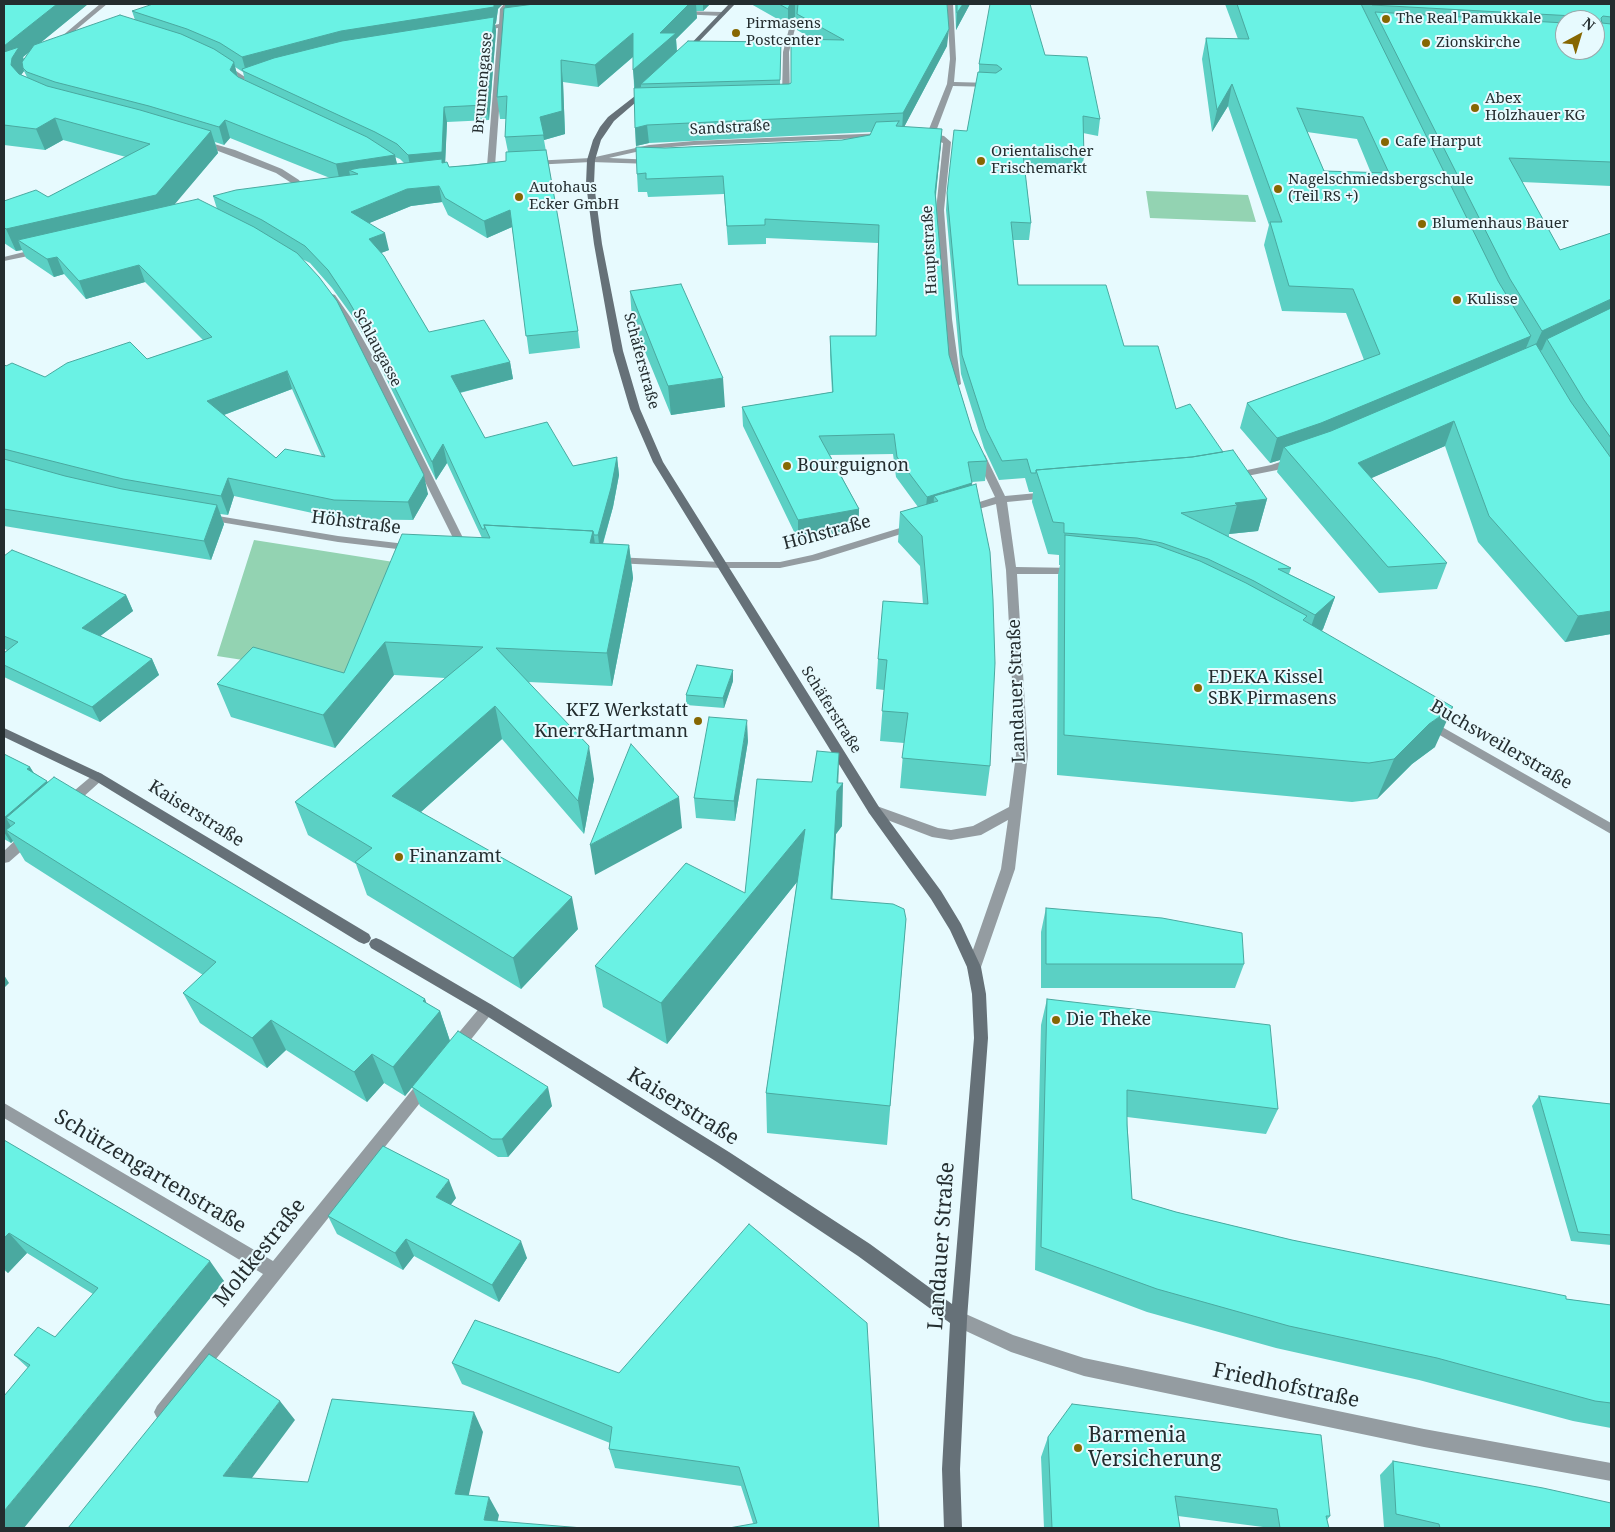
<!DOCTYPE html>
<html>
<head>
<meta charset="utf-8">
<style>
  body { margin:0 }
  #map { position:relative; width:1615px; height:1532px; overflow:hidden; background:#e7fafe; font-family:"Noto Serif",serif }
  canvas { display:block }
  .frame { position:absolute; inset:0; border:5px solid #242d2f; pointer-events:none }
  .north { position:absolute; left:1555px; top:10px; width:50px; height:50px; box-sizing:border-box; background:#e7fafe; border:1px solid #99a8ab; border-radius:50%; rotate:39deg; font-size:14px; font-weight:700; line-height:20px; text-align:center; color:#242d2f }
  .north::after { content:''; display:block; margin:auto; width:18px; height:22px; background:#866702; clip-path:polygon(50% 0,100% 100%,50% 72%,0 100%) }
</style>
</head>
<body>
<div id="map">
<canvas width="1615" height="1532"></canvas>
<div class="frame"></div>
<div class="north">N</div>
</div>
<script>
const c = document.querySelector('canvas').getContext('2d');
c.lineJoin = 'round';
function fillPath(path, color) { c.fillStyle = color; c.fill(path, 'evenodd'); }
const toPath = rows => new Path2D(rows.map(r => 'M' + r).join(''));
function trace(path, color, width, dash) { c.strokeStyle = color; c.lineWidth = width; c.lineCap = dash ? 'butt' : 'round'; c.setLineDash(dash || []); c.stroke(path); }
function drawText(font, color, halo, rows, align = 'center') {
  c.font = font + ' "Noto Serif",serif'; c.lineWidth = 4; c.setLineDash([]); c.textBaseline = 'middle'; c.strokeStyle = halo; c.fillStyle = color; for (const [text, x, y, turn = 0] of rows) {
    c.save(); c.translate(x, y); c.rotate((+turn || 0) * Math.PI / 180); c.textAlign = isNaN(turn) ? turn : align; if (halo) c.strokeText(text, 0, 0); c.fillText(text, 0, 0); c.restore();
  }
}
fillPath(toPath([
  [1146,191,1248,195,1256,222,1150,218],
  [254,540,400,563,353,677,217,656]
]), '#93d3b2');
fillPath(toPath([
  [947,4,953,4,956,59,954,82,992,83,996,85,992,87,953,86,935,134,931,136,927,134,947,84,950,59,947,4]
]), '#949ca1');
fillPath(toPath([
  [100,4,107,4,59,44,55,44,55,42,100,4],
  [504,4,510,4,506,9,505,23,519,21,522,23,505,27,495,166,491,168,487,166,498,28,480,31,477,29,499,24,500,9,504,4],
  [681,11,722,12,725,14,722,16,679,14,679,12,681,11],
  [794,19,797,21,789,52,790,98,783,100,779,98,782,96,783,52,791,21,794,19],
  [220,63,224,63,248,79,243,80,220,65,220,63],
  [923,132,944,136,951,142,944,210,952,319,961,384,956,387,951,384,949,374,936,210,943,143,923,136,923,132],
  [886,133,889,133,889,137,694,145,649,149,609,158,655,160,656,162,652,164,591,162,532,165,528,163,532,161,591,158,649,145,694,141,886,133],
  [197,139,235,150,282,169,299,180,306,191,299,193,293,184,276,173,197,143,197,139],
  [40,248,43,249,43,253,4,261,4,257,40,248],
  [332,294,335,295,351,318,372,355,470,552,469,554,465,555,460,552,362,355,343,318,328,297,332,294],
  [980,452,985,455,1005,496,1048,492,1053,495,1048,498,1007,502,1016,567,1076,568,1081,571,1076,574,1017,574,1028,755,1015,869,981,967,979,971,974,973,969,971,967,967,1001,869,1008,820,981,835,951,840,932,837,869,813,868,810,869,807,874,805,938,828,951,830,973,826,1009,807,1016,755,1006,570,996,504,965,513,960,510,961,508,995,497,975,455,980,452],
  [1295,457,1300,460,1299,462,1277,470,1232,479,1227,476,1228,474,1271,465,1295,457],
  [206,514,338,536,414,545,419,548,414,551,338,542,202,519,201,517,206,514],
  [913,524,917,525,918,527,917,529,818,560,780,568,721,568,614,563,609,560,614,557,721,562,780,562,812,555,913,524],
  [1428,719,1611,823,1611,834,1424,726,1422,723,1428,719],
  [98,772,102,774,104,777,102,780,72,807,62,807,61,804,62,801,94,774,98,772],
  [28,832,33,833,35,837,33,841,9,862,4,863,4,851,23,833,28,832],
  [487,1003,492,1005,494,1009,492,1013,461,1052,456,1053,451,1052,449,1047,451,1042,482,1005,487,1003],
  [426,1077,431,1079,434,1084,431,1089,169,1418,163,1421,157,1418,154,1412,157,1406,263,1274,4,1118,4,1103,273,1261,421,1079,426,1077]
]), '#949ca1');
fillPath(toPath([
  [959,1311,1013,1335,1084,1358,1424,1429,1611,1463,1611,1481,1424,1447,1084,1376,1011,1352,953,1325,951,1319,953,1313,959,1311]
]), '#949ca1');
fillPath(toPath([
  [729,4,735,4,688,53,684,53,684,51,729,4],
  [644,89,650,90,614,121,601,140,595,160,594,184,602,244,623,351,640,409,663,462,879,807,941,891,961,924,981,967,986,994,988,1038,967,1319,960,1469,962,1528,944,1528,942,1469,950,1323,858,1256,717,1162,482,1013,371,948,369,944,371,940,376,938,381,940,492,1005,729,1152,870,1244,952,1304,974,1038,972,994,967,967,950,930,931,899,869,813,653,462,630,409,613,351,594,244,586,184,587,160,593,140,600,127,608,117,644,89],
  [4,728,102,774,369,934,371,938,369,942,364,944,359,942,94,780,4,737,4,728]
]), '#667178');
fillPath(toPath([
  [4,4,88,4,39,44,135,20,132,11,498,9,496,23,495,24,496,31,489,120,447,122,445,162,449,167,506,161,508,152,505,137,506,119,500,119,497,97,505,8,505,4,710,4,703,11,696,11,697,18,676,39,677,51,781,42,780,85,789,84,791,83,814,40,797,30,797,19,795,17,790,19,788,25,751,4,947,4,947,46,904,127,942,129,936,196,949,355,972,430,987,461,985,481,972,482,990,766,986,796,900,788,904,743,880,741,884,690,876,689,878,659,923,604,920,566,898,542,900,512,918,507,896,477,893,454,830,455,859,509,858,529,798,540,743,426,742,407,832,392,830,355,830,336,876,336,878,243,766,238,766,244,728,245,724,194,648,197,647,192,638,192,637,174,665,148,842,140,870,135,871,132,649,143,636,146,633,57,598,87,563,82,565,134,544,140,578,331,580,348,529,354,512,227,487,238,448,215,442,202,411,206,369,223,389,250,381,253,429,332,510,362,513,379,460,393,485,438,573,466,617,457,619,475,613,507,603,544,629,545,633,578,612,686,529,682,594,779,584,834,502,739,421,812,578,929,521,989,367,895,356,864,308,835,295,802,445,678,394,675,335,748,231,717,217,684,344,673,482,538,447,463,436,480,374,354,353,317,332,288,310,263,302,259,428,494,413,520,340,519,234,496,228,515,220,514,224,524,211,560,4,526,4,364,6,366,45,377,147,359,203,340,145,282,86,299,64,274,54,277,26,258,22,250,16,251,4,243,4,201,48,197,126,157,63,140,45,150,4,145],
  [31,51,24,60,23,57],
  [235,67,243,72,245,81,238,77],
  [24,71,27,77,21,75],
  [230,138,330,178,213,196,217,209,174,204,218,153,215,142,224,145],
  [395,157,400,159,404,163,397,164],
  [292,389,322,457,276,458,224,415],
  [955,4,970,4,956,30],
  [1225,4,1611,4,1611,186,1522,182,1560,250,1611,233,1611,634,1565,642,1478,542,1445,446,1371,478,1447,563,1437,589,1379,593,1277,472,1280,460,1270,463,1240,428,1247,403,1364,360,1346,313,1282,311,1264,245,1269,225,1228,106,1212,132,1202,59,1206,38,1238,39],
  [1565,20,1595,20,1565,50],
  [1307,132,1357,139,1371,173,1324,171],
  [1045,55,1100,119,1098,136,1083,133,1084,157,1081,175,1025,171,1031,223,1029,240,1013,240,1018,285,1124,346,1176,409,1223,452,1267,499,1258,531,1229,534,1229,537,1291,568,1289,574,1335,597,1323,629,1322,631,1435,747,1412,764,1377,799,1352,802,1057,775,1058,575,1060,565,1059,565,1059,555,1048,554,1032,502,1033,492,1029,492,1025,478,999,480,984,448,961,374,946,210,947,193,967,131,979,72,979,64],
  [630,291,725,407,671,415,632,320],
  [4,556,126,595,133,611,100,636,152,659,159,675,100,722,4,677,4,653,7,650,4,649],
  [733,681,724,708,686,705,686,695],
  [748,741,735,821,696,818,694,798],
  [839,753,838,783,842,826,836,834,832,899,906,919,887,1145,767,1133,766,1093,797,882,667,1044,603,1007,595,966,745,893,812,782],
  [4,754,30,767,34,773,48,782,425,999,426,1003,440,1011,450,1041,405,1096,384,1083,367,1102,286,1050,267,1068,200,1023,183,993,203,975,25,861,13,841,11,843,4,839],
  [1046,908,1244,964,1235,988,1041,988,1041,932],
  [1047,999,1278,1109,1266,1134,1127,1117,1132,1199,1176,1212,1292,1240,1566,1299,1611,1305,1611,1428,1573,1421,1419,1380,1276,1348,1147,1312,1035,1270,1041,1025],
  [412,1087,552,1106,508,1157,498,1157,420,1106],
  [1539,1096,1611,1104,1611,1245,1571,1241,1532,1106],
  [4,1140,224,1281,28,1368,14,1355,55,1337,93,1294,27,1253,8,1273,4,1270],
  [456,1198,450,1205,527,1258,499,1302,414,1256,403,1270,337,1234,328,1216],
  [475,1320,879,1528,753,1523,741,1486,615,1468,609,1449,610,1443,462,1384,452,1363],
  [1048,1437,1330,1516,1327,1520,1329,1528,1263,1528,1263,1527,1178,1516,1180,1528,1044,1528,1041,1457],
  [1393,1461,1611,1528,1388,1528,1384,1527,1380,1475]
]), '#5bd0c4');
fillPath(toPath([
  [57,4,88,4,23,57,26,67,23,68,24,71,19,78,4,73,4,46],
  [494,4,503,4,498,9,496,23,495,24,496,31,489,120,486,105,246,72,242,57,341,31],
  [515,4,586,4,507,22,505,5],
  [689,4,696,4,697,18,676,39,677,55,641,84,641,87,635,92,633,70,660,33],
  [703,4,710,4,703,11],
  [790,4,795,4,795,17,790,19,788,25,788,9],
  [963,4,970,4,956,30,957,13],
  [949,29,947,46,902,131,903,113],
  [633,33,635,55,598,87,595,65],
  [561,60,563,82,565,134,544,140,540,117],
  [234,62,238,79,230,70],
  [1232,84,1228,106,1212,132,1217,110],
  [444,107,447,122,445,167,411,171,408,155],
  [55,118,63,140,45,150,36,129],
  [225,120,230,138,224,145,219,127],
  [647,125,649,143,636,146,635,128],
  [942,129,941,146,934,210,935,192],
  [211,131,218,153,164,217,18,240,22,250,16,251,6,229],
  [395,155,399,173,358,174,349,170,351,180,340,182,336,164],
  [439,186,442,202,411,206,355,229,351,212,407,189],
  [510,210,512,227,487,238,484,221],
  [385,233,389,250,373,256,369,239],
  [57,257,64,274,54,277,47,259],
  [139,265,145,282,86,299,79,281],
  [1611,299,1611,318,1547,339,1542,350,1531,355,1542,331],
  [1531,336,1521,360,1313,448,1284,447,1280,460,1270,463,1277,438],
  [510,362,513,379,454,394,451,376],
  [287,371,292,389,213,419,207,401],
  [723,378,725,407,671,415,668,386],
  [1454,421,1445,446,1349,488,1358,463],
  [443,444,447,463,436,480,432,462],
  [617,457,619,475,613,507,600,553,598,535],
  [424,475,428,494,413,520,408,502],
  [228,478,234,496,228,515,221,496],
  [972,483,970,503,938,501,934,496,933,515,925,517,927,497],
  [1267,499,1258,531,1229,534,1237,505,1235,503],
  [217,505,224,524,211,560,204,541],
  [859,509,858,529,798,540,798,520],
  [593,531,598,564,590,543],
  [629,545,633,578,612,686,607,653],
  [126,595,133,611,90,644,82,628],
  [1335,597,1323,629,1304,647,1315,615],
  [1611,611,1611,634,1565,642,1578,616],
  [385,642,394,675,335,748,323,715],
  [152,659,159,675,100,722,92,707],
  [733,670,733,681,724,708,723,698],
  [495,706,502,739,403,828,392,796],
  [1453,707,1435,747,1412,764,1377,799,1394,759,1429,724],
  [747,720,748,741,735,821,734,801],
  [589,746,594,779,584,834,578,801],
  [839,753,838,789,843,783,842,826,836,834,830,941,831,899],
  [30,767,41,786,47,781,59,802,15,823,6,818,17,837,6,830,13,841,11,843,4,832,4,818,27,769],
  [679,797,682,828,595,875,590,845],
  [805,829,805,872,667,1044,661,1003],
  [572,897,578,929,521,989,513,958],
  [4,975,9,983,4,988],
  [425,999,432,1020,440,1011,450,1041,405,1096,393,1067,423,1001],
  [271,1020,286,1050,267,1068,252,1038],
  [372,1054,384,1083,367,1102,354,1072],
  [548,1087,552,1106,508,1157,502,1139],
  [449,1180,456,1198,443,1215,436,1197],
  [9,1233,27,1253,8,1273,4,1268,4,1238],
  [406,1239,414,1256,403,1270,395,1253],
  [521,1241,527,1258,499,1302,492,1285],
  [210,1261,224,1281,24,1528,4,1528,4,1511],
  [280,1401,295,1420,240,1494,223,1476],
  [474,1412,483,1432,465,1512,455,1494],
  [489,1497,499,1515,496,1528,484,1520]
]), '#4aa9a0');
const building = toPath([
  [4,4,57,4,4,46,4,4],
  [153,4,494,4,494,7,341,31,242,57,220,43,187,29,132,11,153,4],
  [505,4,515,4,505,5,505,4],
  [534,4,689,4,660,33,676,33,633,70,633,33,595,65,561,60,562,111,540,117,544,135,505,137,507,96,497,97,504,8,534,4],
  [779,4,790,4,788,9,779,4],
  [798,4,947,4,949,29,903,113,647,125,635,128,634,88,789,84,791,83,791,39,844,40,797,14,798,4],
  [957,4,963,4,957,13,957,4],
  [990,4,1030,4,1045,55,1087,57,1100,119,1083,116,1084,157,1023,154,1031,223,1011,222,1018,285,1106,285,1124,346,1158,346,1176,409,1190,404,1223,452,1192,457,1036,470,1036,473,1031,473,1027,459,1002,461,986,429,962,355,947,193,954,130,967,131,978,72,996,73,1002,69,997,65,979,64,990,4],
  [1237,4,1361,4,1498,281,1531,336,1321,423,1277,438,1247,403,1380,354,1353,289,1289,286,1270,222,1282,222,1232,84,1217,110,1206,38,1249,39,1237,4],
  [1297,108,1363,117,1389,173,1324,171,1297,108],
  [1371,4,1611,4,1611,17,1603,16,1601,18,1602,23,1611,24,1611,162,1509,158,1560,250,1611,233,1611,299,1542,331,1510,279,1375,12,1565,23,1565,50,1595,50,1595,20,1574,20,1574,16,1372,5,1371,4],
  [120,15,181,34,214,49,234,62,230,70,238,77,367,137,395,155,336,164,225,120,219,127,149,106,55,82,27,72,23,68,22,62,34,45,120,15],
  [494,17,486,105,444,107,442,152,408,155,397,144,375,132,243,71,242,69,274,58,342,41,494,17],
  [688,41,781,42,780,80,641,84,688,41],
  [19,47,12,58,11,65,19,74,47,86,140,110,211,131,156,195,6,229,4,227,4,201,36,190,48,197,150,144,55,118,36,129,4,125,4,52,19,47],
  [899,121,896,126,942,129,935,192,949,355,972,430,987,461,968,462,972,483,927,497,897,457,894,434,819,436,859,509,798,520,742,407,833,392,830,336,876,336,879,225,765,219,765,225,727,226,723,176,646,179,646,173,637,174,636,147,665,148,842,140,870,135,876,122,899,121],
  [546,150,578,331,526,336,510,210,484,221,445,198,439,186,407,189,351,212,385,233,369,239,384,256,429,332,484,320,510,362,451,376,485,438,547,422,573,466,617,457,611,488,598,535,594,535,593,531,484,525,485,529,482,529,443,444,432,462,369,336,348,300,328,270,305,246,262,220,213,196,236,190,358,174,349,170,359,168,442,159,442,163,447,162,449,167,474,165,506,161,506,152,546,150],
  [198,199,254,227,297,253,319,277,337,301,424,475,408,502,334,500,228,478,221,496,123,479,4,449,4,364,6,366,12,363,45,377,67,363,130,342,147,359,212,337,139,265,79,281,57,257,47,259,18,240,198,199],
  [287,371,325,457,285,449,276,458,207,401,287,371],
  [681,284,723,378,668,386,630,291,681,284],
  [1611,308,1611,438,1584,400,1547,339,1611,308],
  [1536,344,1571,402,1611,458,1611,611,1578,616,1489,516,1454,421,1358,463,1447,563,1388,567,1284,447,1331,431,1536,344],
  [1233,450,1267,499,1235,503,1237,505,1181,513,1291,568,1278,569,1335,597,1315,615,1254,581,1208,559,1162,543,1137,538,1064,533,1064,523,1053,522,1036,470,1192,457,1233,450],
  [4,459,65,476,122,489,217,505,204,541,4,509,4,459],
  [976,484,990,552,993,600,995,663,990,766,902,758,908,713,882,711,887,660,878,659,883,601,928,604,922,536,900,512,938,501,934,496,976,484],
  [484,525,593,531,590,543,629,545,607,653,496,648,589,746,578,801,495,706,392,796,572,897,513,958,355,862,372,848,295,802,483,647,385,642,323,715,217,684,253,647,344,673,402,534,490,538,484,525],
  [1065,535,1156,545,1200,561,1246,583,1307,616,1303,620,1453,707,1429,724,1394,759,1369,763,1064,735,1065,535],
  [12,550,126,595,82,628,152,659,92,707,4,665,4,653,18,642,4,636,4,556,12,550],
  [697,665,733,670,723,698,686,695,697,665],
  [709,717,747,720,734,801,694,798,709,717],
  [631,744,679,797,590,845,631,744],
  [817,751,839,753,837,783,843,783,837,791,831,899,893,904,904,909,906,919,890,1106,766,1093,805,829,661,1003,595,966,686,863,745,893,757,779,812,782,817,751],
  [4,754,30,767,27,769,47,781,4,818,4,754],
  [54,777,425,999,423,1001,440,1011,393,1067,372,1054,354,1072,271,1020,252,1038,183,993,216,962,6,830,15,823,6,818,54,777],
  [1046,908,1162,918,1242,933,1244,964,1046,964,1046,908],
  [1047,999,1270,1025,1278,1109,1127,1090,1127,1125,1132,1199,1176,1212,1292,1240,1566,1296,1566,1299,1611,1305,1611,1403,1595,1401,1437,1358,1289,1326,1157,1289,1041,1247,1047,999],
  [458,1031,548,1087,502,1139,492,1139,412,1087,458,1031],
  [1539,1096,1611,1104,1611,1235,1578,1232,1539,1096],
  [4,1140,210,1261,4,1511,4,1396,30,1365,14,1355,38,1327,55,1337,98,1288,9,1233,4,1238,4,1140],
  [383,1146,449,1180,436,1197,521,1241,492,1285,406,1239,395,1253,328,1216,383,1146],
  [749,1224,867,1323,879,1528,729,1528,757,1523,739,1467,609,1449,612,1427,452,1363,475,1320,619,1373,749,1224],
  [209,1354,280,1401,223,1476,308,1482,332,1399,474,1412,455,1494,489,1497,484,1520,583,1528,68,1528,209,1354],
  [1072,1404,1321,1435,1330,1516,1326,1516,1329,1528,1280,1528,1277,1509,1175,1496,1180,1528,1052,1528,1048,1437,1072,1404],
  [1393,1461,1543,1488,1611,1503,1611,1528,1440,1528,1439,1524,1396,1514,1393,1461]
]);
fillPath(building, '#6af2e4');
trace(building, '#4aa9a0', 1);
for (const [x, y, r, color] of [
  [1386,19,5,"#866702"],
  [736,33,5,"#866702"],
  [1426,43,5,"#866702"],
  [1475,108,5,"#866702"],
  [1385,142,5,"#866702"],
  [981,161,5,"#866702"],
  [1278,189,5,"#866702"],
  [519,197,5,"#866702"],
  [1422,224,5,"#866702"],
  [1457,300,5,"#866702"],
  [787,466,5,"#866702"],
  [1198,688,5,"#866702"],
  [698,721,5,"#866702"],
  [399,857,5,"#866702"],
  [1056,1020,5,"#866702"],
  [1078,1448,5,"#866702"]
]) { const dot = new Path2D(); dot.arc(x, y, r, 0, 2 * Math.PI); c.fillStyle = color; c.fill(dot); trace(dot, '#e7fafe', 2); }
drawText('15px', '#242d2f', '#e7fafe', [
  ["The Real Pamukkale",1396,19],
  ["Pirmasens",746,24],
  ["Postcenter",746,41],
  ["Zionskirche",1436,43],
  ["Abex",1485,99],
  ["Holzhauer KG",1485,116],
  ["Cafe Harput",1395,142],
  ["Orientalischer",991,152],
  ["Frischemarkt",991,169],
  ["Nagelschmiedsbergschule",1288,180],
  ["(Teil RS +)",1288,197],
  ["Autohaus",529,188],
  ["Ecker GmbH",529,205],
  ["Blumenhaus Bauer",1432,224],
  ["Kulisse",1467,300]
], 'left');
drawText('15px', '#242d2f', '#e7fafe', [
  ["Brunnengasse",483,83,-85],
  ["Sandstraße",730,128,-3],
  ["Hauptstraße",930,250,-93],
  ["Schlaugasse",377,348,62],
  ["Schäferstraße",641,361,75],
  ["Schäferstraße",831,710,58]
]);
drawText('18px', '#242d2f', '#e7fafe', [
  ["Bourguignon",797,466],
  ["EDEKA Kissel",1208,678],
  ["SBK Pirmasens",1208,699],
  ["KFZ Werkstatt",688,711,"right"],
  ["Knerr&Hartmann",688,732,"right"],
  ["Finanzamt",409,857],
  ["Die Theke",1066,1020]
], 'left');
drawText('18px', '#242d2f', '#e7fafe', [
  ["Höhstraße",356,523,7],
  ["Höhstraße",827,533,-15],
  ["Landauer Straße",1017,691,-92],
  ["Buchsweilerstraße",1501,745,30],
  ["Kaiserstraße",196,814,32]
]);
drawText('21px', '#242d2f', '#e7fafe', [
  ["Kaiserstraße",683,1107,32],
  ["Schützengartenstraße",150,1172,31],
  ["Landauer Straße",942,1246,-86],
  ["Moltkestraße",260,1253,-51],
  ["Friedhofstraße",1286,1386,12]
]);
drawText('21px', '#242d2f', '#e7fafe', [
  ["Barmenia",1088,1436],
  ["Versicherung",1088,1460]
], 'left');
</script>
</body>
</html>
